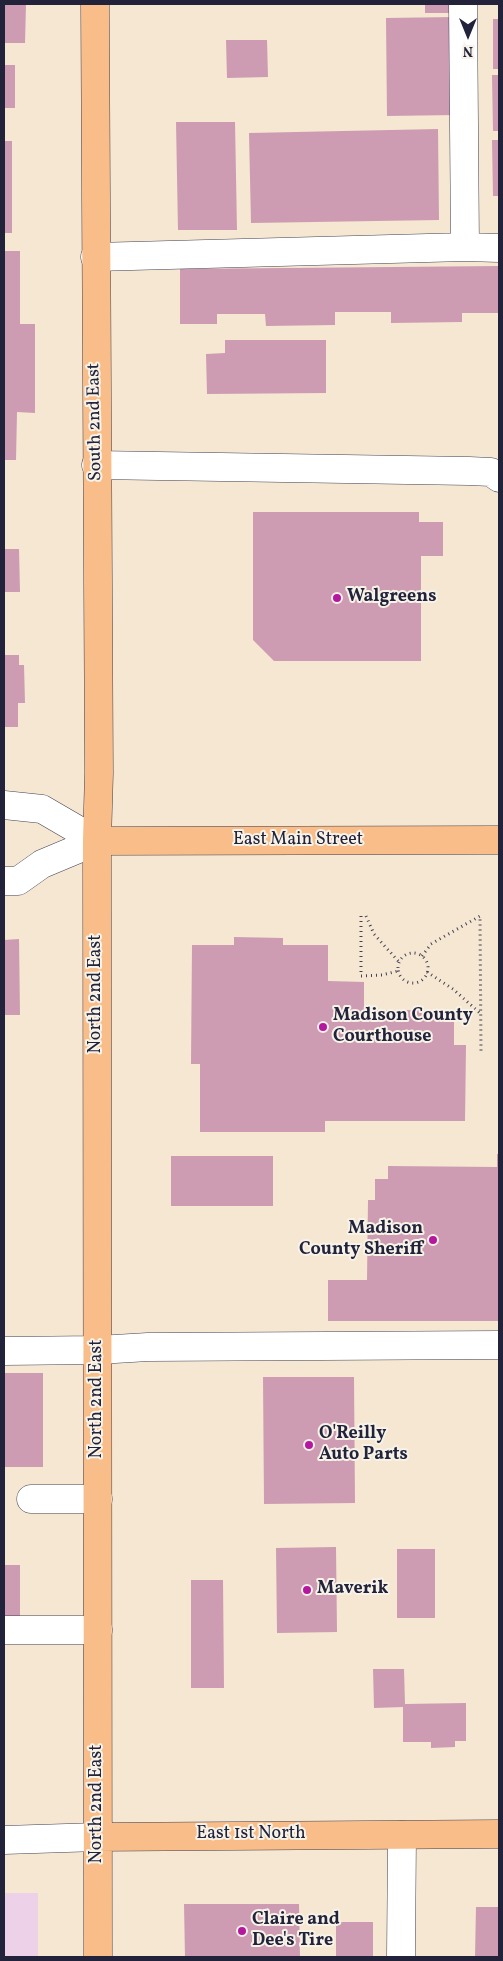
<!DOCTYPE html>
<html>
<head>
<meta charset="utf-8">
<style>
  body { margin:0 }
  #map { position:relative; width:503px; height:1961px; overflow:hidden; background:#f5e7d1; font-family:Vollkorn,serif }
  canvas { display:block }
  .frame { position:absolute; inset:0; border:5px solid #22223b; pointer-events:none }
  .north { position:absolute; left:443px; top:10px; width:50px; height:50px; -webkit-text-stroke:4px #f7f3e8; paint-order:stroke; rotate:180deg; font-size:14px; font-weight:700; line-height:20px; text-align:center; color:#22223b }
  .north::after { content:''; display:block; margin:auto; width:18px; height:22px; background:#22223b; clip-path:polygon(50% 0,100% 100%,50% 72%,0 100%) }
</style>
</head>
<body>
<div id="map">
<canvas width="503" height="1961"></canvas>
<div class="frame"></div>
<div class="north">N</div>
</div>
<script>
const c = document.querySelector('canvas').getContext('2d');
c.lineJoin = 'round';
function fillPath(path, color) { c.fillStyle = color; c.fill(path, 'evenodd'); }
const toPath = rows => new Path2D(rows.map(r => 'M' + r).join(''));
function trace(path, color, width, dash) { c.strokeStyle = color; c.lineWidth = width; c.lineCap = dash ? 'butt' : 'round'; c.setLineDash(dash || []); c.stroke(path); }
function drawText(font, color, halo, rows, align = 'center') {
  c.font = font + ' Vollkorn,serif'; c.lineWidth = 4; c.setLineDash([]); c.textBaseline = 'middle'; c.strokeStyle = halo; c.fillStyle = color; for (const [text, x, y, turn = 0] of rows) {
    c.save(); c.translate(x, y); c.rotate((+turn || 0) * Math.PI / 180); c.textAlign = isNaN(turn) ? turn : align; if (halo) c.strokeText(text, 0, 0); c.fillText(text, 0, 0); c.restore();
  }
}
fillPath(toPath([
  [4,1893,38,1893,38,1957,4,1957]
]), '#edd1e9');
fillPath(toPath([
  [4,4,26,4,25,43,4,43],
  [425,4,455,4,455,13,425,13],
  [455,17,456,115,387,116,386,18],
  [493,19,499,19,499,69,493,69],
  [226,40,267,40,268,77,227,78],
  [4,65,15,65,15,108,4,108],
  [492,75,499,75,499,131,493,131],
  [176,122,235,122,237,230,178,230],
  [438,129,439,220,251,223,249,133],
  [492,140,499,140,499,196,493,196],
  [4,141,12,141,12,233,4,233],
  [4,251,20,251,20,324,35,324,35,413,17,412,16,460,4,460],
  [499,266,499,313,462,313,462,322,391,323,391,312,335,312,335,325,266,326,265,314,217,314,217,324,180,324,180,269],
  [225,340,326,340,326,393,207,394,206,354,225,353],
  [253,512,419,512,419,522,443,522,443,556,421,556,421,661,274,661,253,640],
  [4,549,19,549,20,592,4,592],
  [4,655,19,655,19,665,24,665,25,703,18,703,18,727,4,727],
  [234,937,283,938,283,945,328,945,328,981,364,982,364,1010,454,1010,454,1045,466,1045,465,1121,325,1121,325,1132,200,1132,200,1064,191,1064,192,945,234,945],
  [19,939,20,1015,4,1015,4,940],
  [497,1154,499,1154,499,1321,328,1321,328,1280,367,1280,368,1200,375,1200,375,1179,388,1179,388,1166,497,1167],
  [171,1156,273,1156,273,1206,171,1206],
  [4,1373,43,1373,43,1467,4,1467],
  [263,1377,354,1377,355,1503,264,1504],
  [336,1547,337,1632,277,1633,276,1548],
  [397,1549,435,1549,435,1618,397,1618],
  [4,1565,20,1565,20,1618,4,1618],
  [191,1580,223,1580,224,1688,191,1688],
  [373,1669,404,1669,405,1704,466,1703,466,1741,455,1741,455,1747,431,1748,431,1742,403,1742,403,1707,374,1708],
  [184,1904,299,1904,300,1957,185,1957],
  [476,1907,499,1907,499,1957,475,1957],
  [336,1922,373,1922,373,1957,336,1957]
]), '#cd9cb2');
const minor = toPath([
  [463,4,465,247,499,248],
  [95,257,465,247],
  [96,465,469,471,491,472,499,478],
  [4,805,42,809,97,841],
  [4,881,18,881,42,864,97,841],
  [4,1351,98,1350,148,1347,499,1345],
  [31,1499,98,1499],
  [4,1630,98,1630],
  [4,1840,98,1837],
  [401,1957,402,1835]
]);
const major = toPath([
  [95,4,99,773,97,841,98,1957],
  [97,841,499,840],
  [98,1837,499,1834]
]);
trace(minor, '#424052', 29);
trace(major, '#424052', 29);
trace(toPath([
  [361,916,361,976,382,975,398,971],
  [366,916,374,934,399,962],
  '398 968a15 15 0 1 1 30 0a15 15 0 1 1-30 0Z',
  [422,956,431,944,480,916,481,1052],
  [427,972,453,989,481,1014]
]), '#424052', 3, [1, 4]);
trace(minor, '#fff', 28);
trace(major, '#f8bd88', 28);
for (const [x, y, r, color] of [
  [337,598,5,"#b5179e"],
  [323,1027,5,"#b5179e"],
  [433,1240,5,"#b5179e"],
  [309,1445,5,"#b5179e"],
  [307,1590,5,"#b5179e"],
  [242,1931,5,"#b5179e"]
]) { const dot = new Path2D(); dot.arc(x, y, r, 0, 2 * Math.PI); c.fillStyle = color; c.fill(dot); trace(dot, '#f7f3e8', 2); }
drawText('18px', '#22223b', '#f7f3e8', [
  ["South 2nd East",96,422,-91],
  ["East Main Street",298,841],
  ["North 2nd East",97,994,-90],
  ["North 2nd East",98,1399,-90],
  ["North 2nd East",98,1804,-90],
  ["East 1st North",251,1835]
]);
drawText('bold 18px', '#22223b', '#f7f3e8', [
  ["Walgreens",347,598],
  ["Madison County",333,1017],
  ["Courthouse",333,1038],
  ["Madison",423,1230,"right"],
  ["County Sheriff",423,1251,"right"],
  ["O'Reilly",319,1435],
  ["Auto Parts",319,1456],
  ["Maverik",317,1590],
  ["Claire and",252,1921],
  ["Dee's Tire",252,1942]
], 'left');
</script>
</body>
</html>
